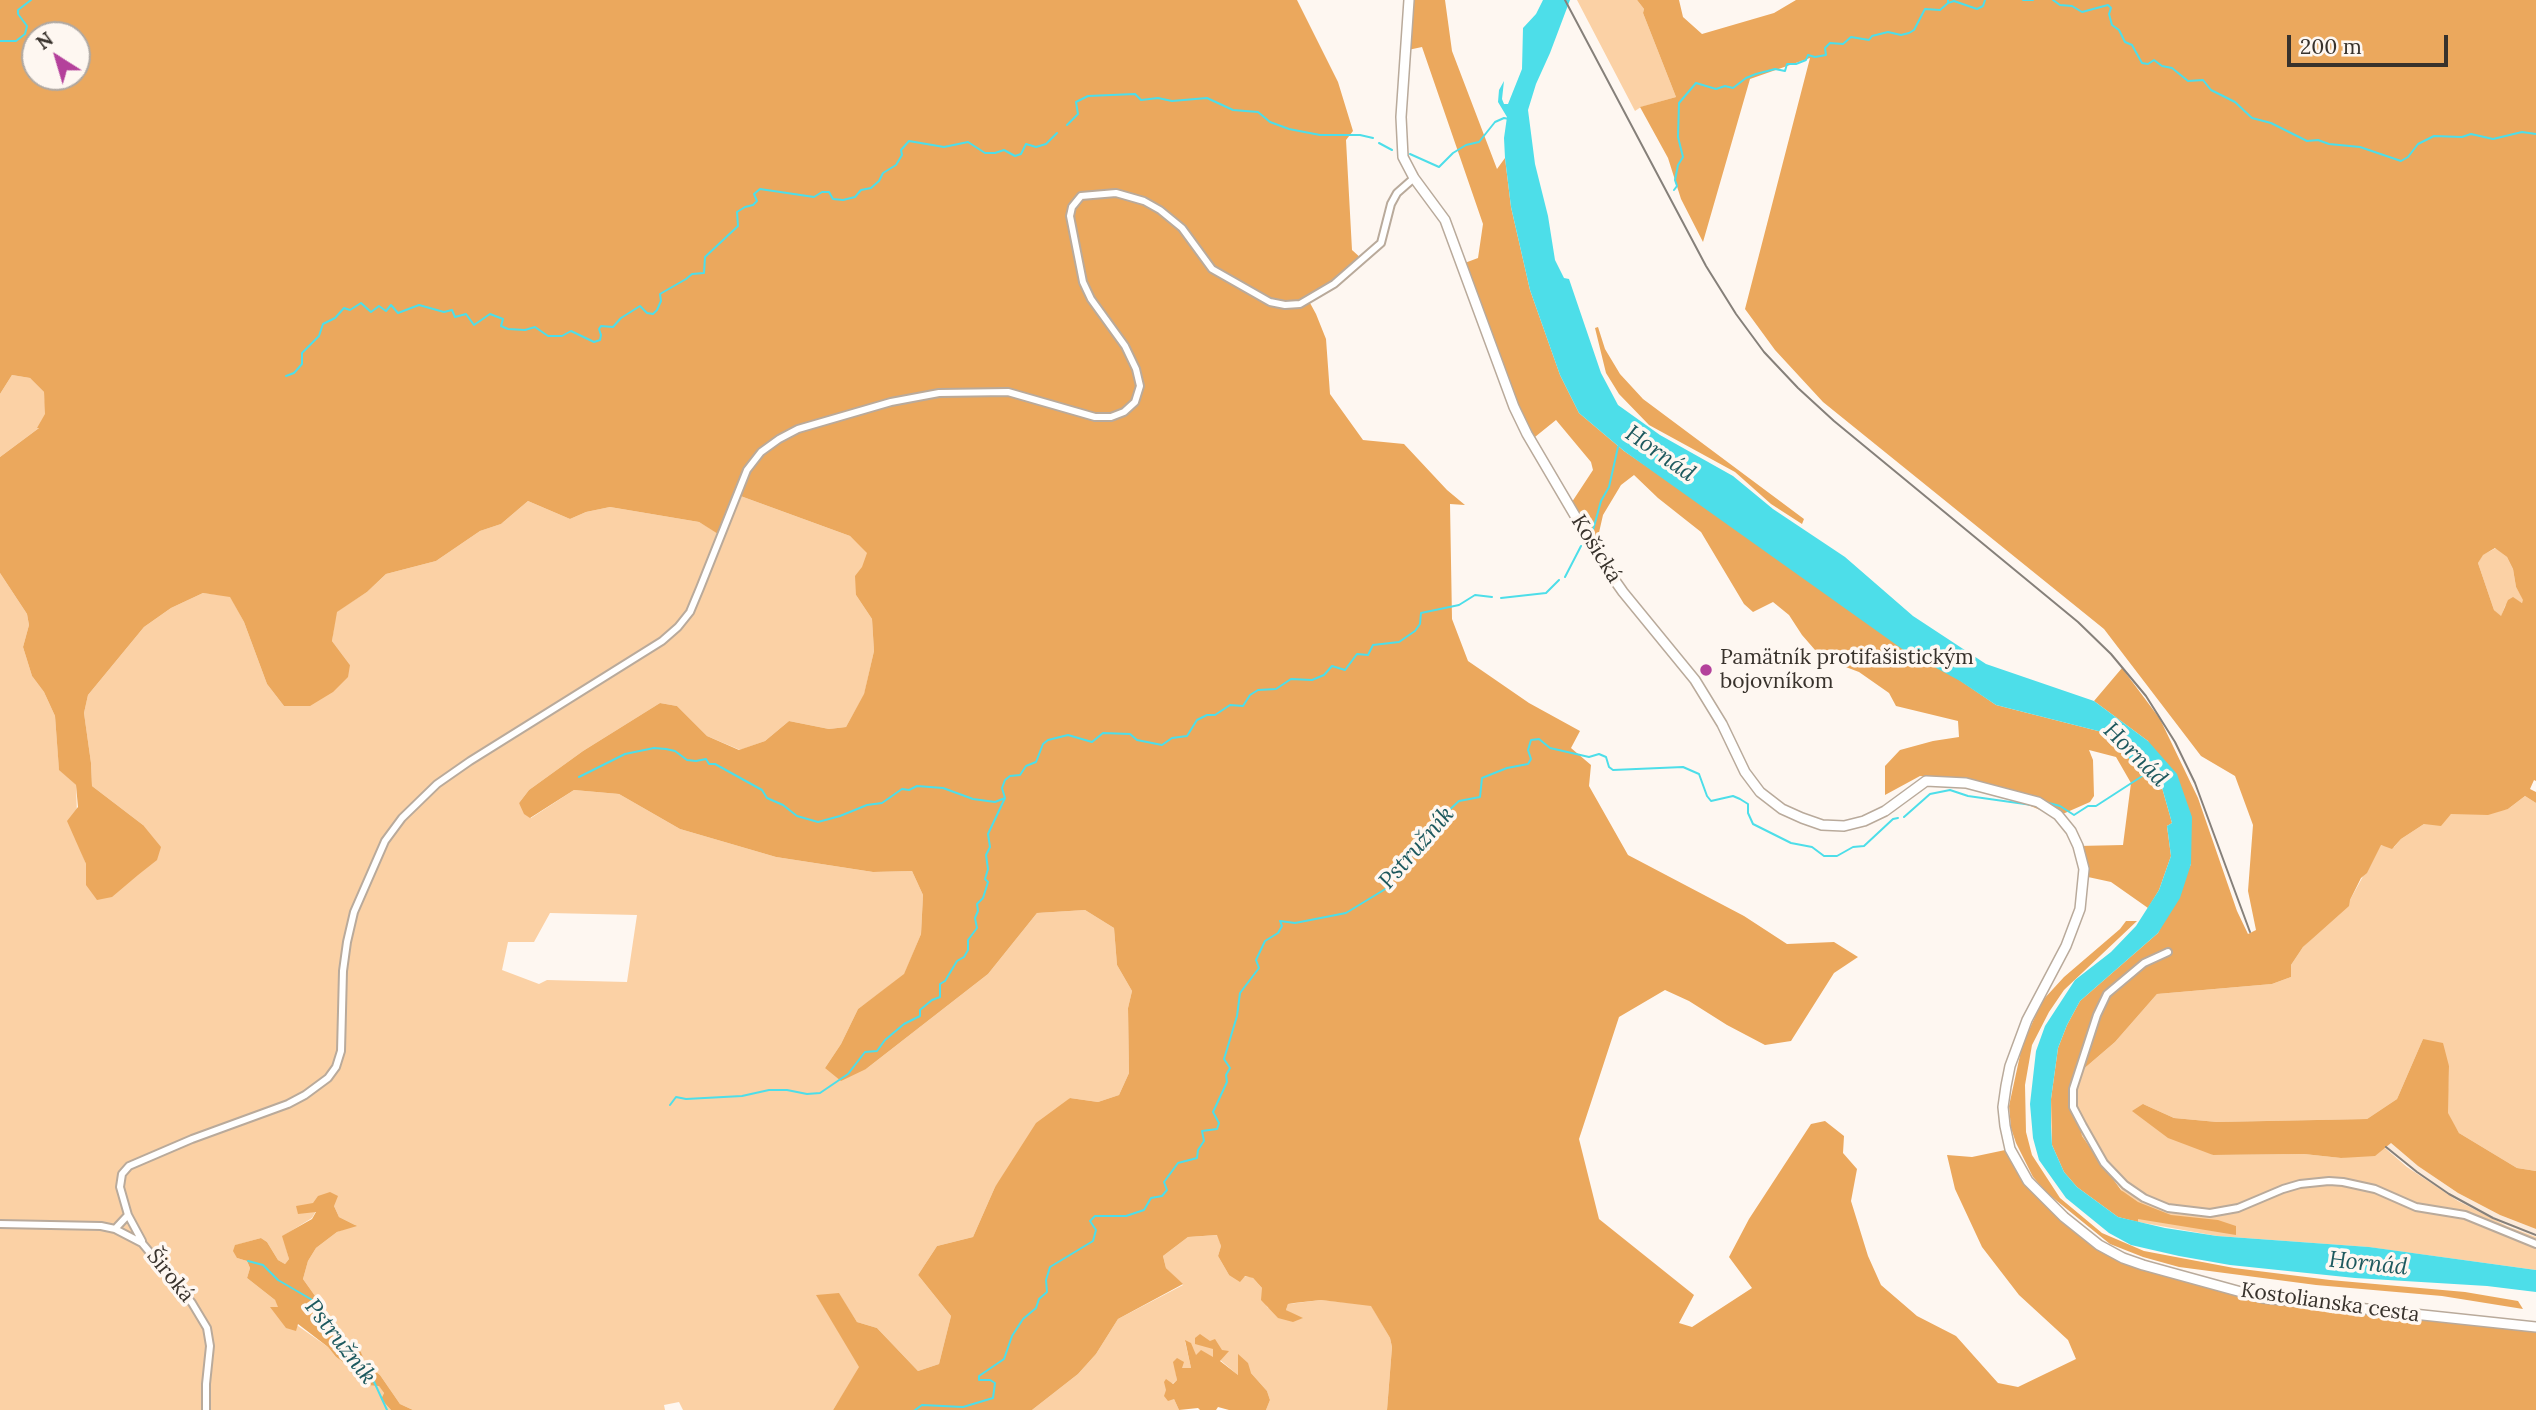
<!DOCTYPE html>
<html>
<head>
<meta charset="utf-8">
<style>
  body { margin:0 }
  #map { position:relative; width:2536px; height:1410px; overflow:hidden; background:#fef7f1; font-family:Lora,serif }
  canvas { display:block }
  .north { position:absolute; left:21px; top:21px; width:70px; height:70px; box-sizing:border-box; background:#fef7f1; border:2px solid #afa8a2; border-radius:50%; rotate:323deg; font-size:19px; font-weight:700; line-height:28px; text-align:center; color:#38322c }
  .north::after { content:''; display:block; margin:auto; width:24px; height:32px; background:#b4419b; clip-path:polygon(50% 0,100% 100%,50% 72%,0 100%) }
  .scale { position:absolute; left:2287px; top:35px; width:161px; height:32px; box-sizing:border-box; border:4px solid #38322c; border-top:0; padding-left:9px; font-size:21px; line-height:24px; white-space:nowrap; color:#38322c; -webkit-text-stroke:5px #fef7f1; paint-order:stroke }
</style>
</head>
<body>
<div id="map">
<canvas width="2536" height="1410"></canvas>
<div class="north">N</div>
<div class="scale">200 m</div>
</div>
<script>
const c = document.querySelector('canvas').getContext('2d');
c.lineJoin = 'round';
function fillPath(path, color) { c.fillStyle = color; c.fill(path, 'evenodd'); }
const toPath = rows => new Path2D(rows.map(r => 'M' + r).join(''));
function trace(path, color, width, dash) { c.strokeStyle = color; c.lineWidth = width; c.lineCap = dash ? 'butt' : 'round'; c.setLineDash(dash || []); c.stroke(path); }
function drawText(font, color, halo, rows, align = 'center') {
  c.font = font + ' Lora,serif'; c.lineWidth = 7; c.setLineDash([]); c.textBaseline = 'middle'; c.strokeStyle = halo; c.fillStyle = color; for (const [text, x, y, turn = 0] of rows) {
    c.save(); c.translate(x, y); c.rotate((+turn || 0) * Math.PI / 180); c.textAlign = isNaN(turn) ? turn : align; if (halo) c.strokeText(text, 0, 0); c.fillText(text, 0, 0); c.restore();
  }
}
fillPath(toPath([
  [2390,1142,2418,1166,2458,1193,2500,1215,2536,1229,2536,1237,2480,1214,2431,1184,2385,1148]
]), '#fcead9');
fillPath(toPath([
  [1577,0,1637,0,1644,9,1643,13,1676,97,1641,107,1635,111],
  [12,375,30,378,44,392,47,422,0,457,0,394],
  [735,494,850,536,868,553,856,595,872,619,874,651,864,695,846,727,829,729,789,721,765,741,740,750,707,736,677,706,660,703,583,751,529,790,519,803,531,818,574,790,619,794,680,829,776,857,873,872,912,871,923,895,921,934,904,975,858,1009,841,1044,825,1068,866,1069,988,974,1037,913,1085,910,1114,928,1117,965,1132,991,1128,1008,1129,1073,1119,1095,1098,1102,1070,1098,995,1187,973,1237,937,1246,918,1275,951,1316,939,1364,918,1371,877,1328,857,1322,839,1294,817,1296,860,1367,833,1410,683,1410,679,1402,664,1405,665,1410,413,1410,400,1404,380,1375,364,1363,361,1352,340,1331,303,1279,308,1261,316,1248,337,1232,355,1225,339,1217,334,1206,316,1211,312,1218,283,1236,289,1259,285,1264,278,1260,267,1242,261,1238,236,1245,237,1258,247,1261,250,1268,247,1278,275,1300,279,1307,271,1307,328,1347,336,1357,357,1372,368,1385,379,1385,384,1393,381,1399,391,1410,0,1410,0,573,27,614,29,625,23,647,32,676,44,692,55,716,59,769,76,785,78,843,86,864,86,885,143,825,92,786,91,763,84,713,88,695,144,627,171,608,203,593,230,596,244,622,267,684,284,706,350,665,332,641,336,612,367,592,386,574,436,561,480,531,501,524,528,501,570,519,586,512,610,507,699,522,723,536],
  [550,913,637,915,627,982,547,980,539,984,502,970,508,942,534,942],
  [2496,548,2507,557,2513,569,2516,587,2524,600,2522,603,2513,598,2505,606,2501,617,2494,610,2478,563,2482,555],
  [2525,796,2536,803,2536,1171,2517,1168,2459,1133,2447,1113,2449,1066,2423,1039,2397,1099,2367,1119,2217,1122,2174,1118,2143,1104,2213,1155,2304,1154,2341,1158,2385,1148,2407,1167,2458,1201,2507,1226,2536,1237,2536,1270,2368,1247,2217,1236,2138,1222,2132,1204,2082,1136,2073,1078,2115,1042,2157,994,2272,984,2291,977,2291,965,2303,947,2350,900,2380,845,2394,847,2401,839,2424,824,2451,814,2508,809],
  [1218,1235,1221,1246,1218,1256,1229,1275,1252,1277,1262,1288,1267,1307,1274,1311,1302,1319,1286,1310,1288,1304,1321,1300,1371,1305,1390,1338,1392,1347,1387,1410,1266,1410,1270,1400,1267,1391,1251,1373,1239,1376,1220,1360,1223,1356,1213,1349,1213,1358,1196,1356,1185,1341,1191,1368,1184,1370,1174,1362,1177,1380,1172,1384,1174,1399,1179,1410,1032,1410,1078,1374,1096,1354,1118,1319,1183,1285,1166,1268,1163,1256,1188,1237]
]), '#fbd1a5');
fillPath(toPath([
  [0,0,1297,0,1338,82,1353,131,1346,140,1352,250,1362,259,1310,303,1316,314,1326,339,1330,394,1363,440,1404,444,1447,490,1465,505,1450,504,1452,619,1468,661,1529,703,1580,731,1571,748,1591,765,1589,786,1628,855,1744,916,1787,944,1834,942,1858,957,1834,973,1791,1041,1765,1045,1727,1025,1689,1001,1665,990,1619,1017,1579,1139,1599,1219,1694,1295,1679,1323,1692,1327,1752,1288,1729,1257,1749,1219,1811,1124,1825,1121,1844,1136,1843,1153,1857,1169,1851,1201,1868,1256,1881,1285,1917,1316,1956,1336,1998,1383,2018,1387,2076,1359,2068,1340,2019,1295,1982,1247,1955,1189,1947,1155,1972,1157,2010,1149,2051,1206,2124,1258,2221,1287,2371,1311,2536,1328,2536,1410,1387,1410,1392,1347,1390,1338,1371,1306,1321,1300,1294,1303,1288,1304,1286,1310,1303,1318,1293,1322,1278,1318,1261,1300,1262,1288,1253,1278,1245,1276,1240,1282,1229,1275,1218,1256,1221,1246,1217,1235,1188,1237,1163,1256,1166,1268,1183,1284,1118,1319,1096,1354,1078,1374,1032,1410,833,1410,859,1367,816,1295,839,1293,857,1322,877,1328,918,1371,939,1364,951,1316,918,1275,937,1246,973,1237,995,1187,1036,1123,1070,1098,1098,1102,1119,1095,1129,1073,1128,1008,1132,991,1117,965,1114,928,1085,910,1037,913,988,974,866,1069,841,1081,825,1068,841,1044,858,1009,904,974,921,934,923,895,912,871,873,872,776,857,680,829,619,794,574,790,530,818,524,814,519,803,529,790,583,751,660,703,677,706,707,736,739,750,765,741,789,721,829,729,846,727,864,694,874,651,872,619,856,595,855,576,862,567,867,553,850,536,735,494,723,537,699,522,610,507,586,512,570,519,528,501,501,524,480,531,436,561,386,574,367,592,337,612,332,641,350,665,348,677,333,692,310,706,284,706,267,684,244,622,230,597,203,593,171,608,144,627,88,695,84,713,91,763,92,786,143,825,161,847,157,860,138,875,112,897,97,900,86,885,86,864,67,821,78,807,76,785,59,770,55,716,44,692,32,676,23,647,29,625,27,614,0,573,0,457,39,428,37,428,45,414,44,392,30,378,12,375,0,394],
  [35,35,77,35,77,77,35,77],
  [1410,0,1445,0,1452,51,1497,169,1505,158,1511,207,1530,290,1560,375,1579,413,1624,451,1996,705,2106,733,2135,765,2161,784,2172,823,2167,826,2171,856,2159,890,2148,908,2111,882,2088,877,2078,846,2123,845,2131,783,2116,757,2089,750,2093,760,2094,796,2090,802,2065,813,2050,814,1989,789,1947,779,1920,776,1885,795,1885,766,1900,750,1933,741,1959,737,1958,721,1896,706,1889,693,1859,672,1822,658,1802,635,1789,615,1773,602,1753,612,1744,604,1701,532,1658,498,1634,475,1621,485,1603,515,1595,550,1568,508,1593,470,1591,462,1556,420,1530,441,1462,264,1478,258,1483,224,1422,47,1408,50],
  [1637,0,1679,0,1683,17,1702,34,1774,13,1796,0,2536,0,2536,781,2534,780,2530,789,2536,792,2536,803,2525,796,2508,809,2488,815,2451,814,2441,826,2424,824,2401,839,2392,849,2381,845,2367,873,2361,878,2350,900,2349,906,2303,947,2291,965,2291,977,2272,984,2157,994,2115,1042,2073,1078,2082,1136,2121,1190,2138,1202,2171,1215,2218,1220,2236,1226,2236,1235,2138,1219,2138,1222,2118,1217,2077,1187,2064,1172,2052,1145,2051,1099,2058,1048,2067,1025,2080,1001,2158,933,2191,864,2148,741,2094,701,2122,668,2160,719,2198,798,2237,911,2248,934,2256,930,2248,891,2253,825,2235,776,2201,756,2104,629,1823,402,1775,350,1745,309,1810,58,1750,79,1703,242,1681,199,1668,158,1640,107,1676,97,1643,13,1644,9],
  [2495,548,2507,557,2513,569,2516,587,2523,600,2522,603,2513,597,2508,600,2501,616,2494,610,2478,563,2483,555],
  [1598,327,1605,349,1620,374,1643,399,1804,519,1802,524,1771,504,1735,472,1649,425,1619,394,1606,373,1595,328],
  [2126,921,2137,921,2064,990,2049,1012,2032,1045,2025,1085,2026,1132,2032,1155,2060,1198,2102,1233,2144,1251,2234,1268,2330,1280,2465,1292,2518,1301,2523,1309,2442,1296,2316,1285,2179,1267,2143,1257,2110,1244,2047,1193,2033,1177,2016,1143,2011,1128,2009,1106,2022,1046,2042,1001,2064,977,2120,929],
  [2423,1039,2443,1043,2449,1066,2448,1113,2459,1133,2517,1168,2536,1171,2536,1229,2500,1215,2458,1193,2418,1166,2391,1143,2375,1156,2341,1158,2304,1154,2213,1155,2168,1138,2132,1111,2143,1104,2174,1118,2217,1122,2367,1119,2397,1099],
  [330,1192,338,1196,334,1206,339,1217,357,1226,337,1232,316,1248,308,1261,303,1279,340,1331,361,1352,365,1363,380,1375,400,1404,413,1410,391,1410,381,1399,384,1393,379,1386,368,1385,357,1372,336,1357,328,1347,298,1324,296,1331,286,1328,270,1307,278,1307,275,1300,247,1278,250,1268,247,1261,237,1258,233,1251,235,1245,261,1238,267,1242,278,1260,285,1264,289,1259,282,1236,312,1219,316,1212,298,1214,296,1206,313,1203,318,1196],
  [1200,1334,1210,1341,1215,1339,1222,1350,1229,1351,1220,1361,1238,1375,1238,1354,1248,1363,1251,1373,1267,1391,1270,1400,1266,1410,1229,1410,1218,1407,1216,1410,1200,1410,1198,1408,1179,1410,1174,1399,1168,1401,1164,1396,1166,1390,1164,1382,1166,1379,1173,1384,1177,1380,1173,1362,1177,1358,1184,1362,1182,1368,1191,1368,1185,1340,1191,1343,1196,1355,1201,1350,1213,1357,1213,1349,1195,1344,1195,1338]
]), '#eba85d');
fillPath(toPath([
  [1543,0,1570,0,1550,53,1536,84,1528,110,1535,164,1548,216,1555,260,1564,278,1569,279,1601,373,1618,405,1660,435,1733,476,1773,509,1845,557,1913,616,1986,664,2094,701,2148,741,2177,774,2192,817,2191,864,2180,898,2158,933,2080,1001,2067,1025,2058,1048,2051,1099,2051,1126,2052,1145,2064,1172,2077,1187,2118,1217,2165,1228,2217,1236,2369,1247,2536,1270,2536,1292,2487,1286,2355,1278,2230,1265,2179,1256,2131,1245,2109,1233,2066,1198,2039,1160,2033,1138,2030,1104,2036,1051,2045,1026,2075,980,2111,952,2136,926,2159,890,2171,856,2167,826,2172,823,2161,784,2135,765,2106,733,1996,705,1960,681,1905,651,1624,451,1579,413,1560,375,1530,290,1511,207,1505,158,1504,138,1507,117,1498,102,1499,90,1504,81,1502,99,1504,104,1508,104,1522,69,1523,28,1536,14]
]), '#4ddee9');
trace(toPath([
  [2023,0,2033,0],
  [2053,0,2060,5,2072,6,2082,12,2108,5,2111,8,2109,14,2112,25,2119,30,2125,42,2132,45,2142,63,2148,64,2154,60,2162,66,2172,68,2188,81,2203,80,2211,90,2235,102,2252,118,2271,123,2307,141,2318,140,2329,144,2360,147,2401,161,2408,157,2418,144,2434,136,2462,137,2471,134,2493,139,2522,132,2536,134],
  [1948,3,1954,1,1977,9,1983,6,1985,0],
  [0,41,16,41,25,34,27,26,18,14,18,10,31,0],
  [1067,125,1078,114,1076,102,1088,96,1135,94,1141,100,1158,98,1172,101,1207,98,1233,110,1258,112,1270,122,1289,129,1320,135,1360,135,1373,138],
  [1379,143,1392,150],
  [1410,154,1439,167,1453,153,1466,145,1479,142,1495,122,1504,118,1509,119],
  [1674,190,1677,186,1675,180,1678,165,1683,157,1678,137,1679,103,1696,83,1716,89,1725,86,1733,88,1746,78,1756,74,1775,69,1785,71,1787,64,1796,64,1806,60,1808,55,1815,57,1826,55,1825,48,1830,43,1843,44,1851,37,1869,40,1872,36,1888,32,1901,35,1909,33,1914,30,1925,9,1940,10,1948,3,1948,0],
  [286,376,294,373,302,364,302,353,319,336,323,324,335,318,344,308,350,310,361,303,371,312,379,306,386,311,391,305,398,313,419,305,444,312,452,310,455,317,466,314,474,325,490,314,503,319,501,326,508,329,525,330,535,327,548,336,562,336,571,331,594,342,600,340,601,335,599,329,601,326,613,327,621,318,640,306,647,313,653,314,657,310,661,301,660,294,686,279,692,274,704,273,705,257,738,226,737,212,745,207,753,205,757,201,754,194,760,189,814,197,822,192,829,192,833,199,843,200,855,197,861,190,871,188,879,181,883,173,896,165,902,155,901,150,909,141,944,147,968,142,985,153,995,153,1004,150,1015,156,1021,154,1026,144,1036,147,1046,144,1057,133],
  [1593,530,1601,501,1609,487,1618,447],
  [1565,577,1581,546],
  [1501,598,1546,593,1559,580],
  [579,777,625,754,654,748,666,749,675,751,687,760,696,761,706,759,709,764,715,764,762,790,767,798,783,805,797,816,818,822,840,816,867,805,882,803,902,789,909,790,917,786,943,788,973,799,995,802,1005,798,1002,788,1005,780,1010,776,1020,775,1026,766,1036,762,1043,744,1048,740,1068,735,1092,742,1103,733,1130,734,1137,740,1162,745,1172,738,1187,736,1197,720,1207,715,1215,715,1230,705,1243,706,1250,695,1258,690,1276,689,1291,679,1312,680,1324,675,1332,666,1345,670,1357,654,1368,655,1373,645,1399,642,1415,631,1420,624,1421,613,1459,605,1475,595,1492,597],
  [2045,802,2060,806,2074,815,2088,806,2096,806,2147,773],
  [1904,817,1930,794,1950,790,1968,796,2032,805],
  [670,1105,676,1097,686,1099,742,1096,769,1090,787,1090,807,1094,820,1093,848,1074,865,1052,877,1051,885,1040,904,1024,920,1016,920,1010,932,1000,940,997,940,984,945,981,957,961,964,957,968,950,968,940,977,928,975,918,978,911,977,904,983,898,988,882,985,879,988,869,986,855,990,847,988,834,1005,798],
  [248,1261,263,1265,278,1280,314,1301,317,1311,344,1347,370,1373,387,1410],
  [915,1410,922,1405,963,1407,993,1398,995,1383,990,1380,979,1380,979,1376,1004,1359,1012,1336,1023,1319,1036,1308,1039,1299,1047,1292,1046,1280,1050,1267,1093,1241,1096,1230,1090,1221,1095,1216,1126,1216,1144,1210,1151,1198,1162,1196,1167,1190,1164,1182,1178,1163,1197,1158,1198,1150,1204,1141,1202,1131,1217,1129,1219,1123,1213,1112,1227,1082,1226,1075,1230,1068,1224,1059,1237,1016,1240,993,1259,968,1256,960,1265,941,1278,933,1282,926,1280,921,1295,923,1346,913,1387,888,1392,875,1408,861,1432,826,1459,801,1480,797,1482,778,1507,768,1528,764,1531,759,1528,750,1531,740,1539,739,1550,748,1589,757,1599,754,1606,757,1609,767,1613,770,1683,767,1699,774,1707,796,1711,801,1733,796,1740,799,1748,804,1748,813,1753,824,1791,843,1812,847,1824,856,1837,856,1853,847,1864,846,1893,819,1898,818]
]), '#4ddee9', 2);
const street = toPath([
  [2168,952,2144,963,2107,994,2097,1015,2073,1089,2073,1107,2083,1126,2104,1163,2125,1185,2144,1198,2168,1208,2210,1213,2238,1208,2283,1189,2300,1184,2329,1181,2343,1182,2375,1189,2416,1207,2465,1215,2536,1244],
  [128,1215,142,1241],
  [0,1224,101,1226,115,1229,142,1243,192,1303,207,1328,210,1346,206,1384,206,1410],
  [115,1229,128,1215,120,1187,122,1174,129,1166,192,1139,288,1104,305,1095,328,1078,336,1067,341,1051,343,971,347,942,354,912,385,841,402,818,437,784,470,761,662,641,678,627,690,612,700,588,747,470,761,452,779,439,798,429,891,402,939,393,1008,392,1095,417,1111,417,1124,412,1135,402,1140,386,1136,369,1125,346,1091,299,1083,282,1070,216,1072,207,1081,196,1116,193,1144,201,1160,210,1182,228,1212,269,1270,302,1285,305,1300,304,1334,284,1381,243,1391,204,1397,193,1414,178]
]);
const secondary = toPath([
  [1409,0,1401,117,1403,157,1414,178,1445,220,1514,407,1527,434,1604,565,1623,592,1695,680,1722,724,1745,772,1760,792,1782,809,1802,818,1822,825,1844,826,1864,821,1885,811,1926,781,1966,783,2038,802,2058,815,2071,831,2078,846,2084,869,2080,909,2066,946,2027,1020,2010,1066,2006,1086,2003,1107,2005,1126,2010,1149,2028,1181,2064,1217,2099,1245,2123,1258,2143,1265,2263,1298,2536,1327]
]);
trace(street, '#b9aa9b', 10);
trace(secondary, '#b9aa9b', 12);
trace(street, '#fff', 6);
trace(secondary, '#fff', 9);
trace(toPath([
  [1565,0,1706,266,1736,314,1764,352,1798,388,1834,421,2078,622,2111,654,2146,696,2175,742,2195,783,2250,932],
  [2386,1147,2417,1172,2449,1194,2493,1218,2536,1235]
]), '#86807a', 2);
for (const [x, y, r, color] of [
  [1706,670,7,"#b4419b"]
]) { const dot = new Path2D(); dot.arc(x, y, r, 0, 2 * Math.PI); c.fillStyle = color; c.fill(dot); trace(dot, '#fef7f1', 2.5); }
drawText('21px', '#38322c', '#fef7f1', [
  ["Košická",1596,549,58],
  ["Široká",170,1276,51],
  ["Kostolianska cesta",2330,1303,8]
]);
drawText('21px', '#38322c', '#fef7f1', [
  ["Pamätník protifašistickým",1720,658],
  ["bojovníkom",1720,682]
], 'left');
drawText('italic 23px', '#1d595e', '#fef7f1', [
  ["Hornád",1660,454,35],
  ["Hornád",2135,755,45],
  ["Pstružník",1417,848,-49],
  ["Hornád",2368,1264,6],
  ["Pstružník",340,1342,52]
]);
</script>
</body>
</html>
